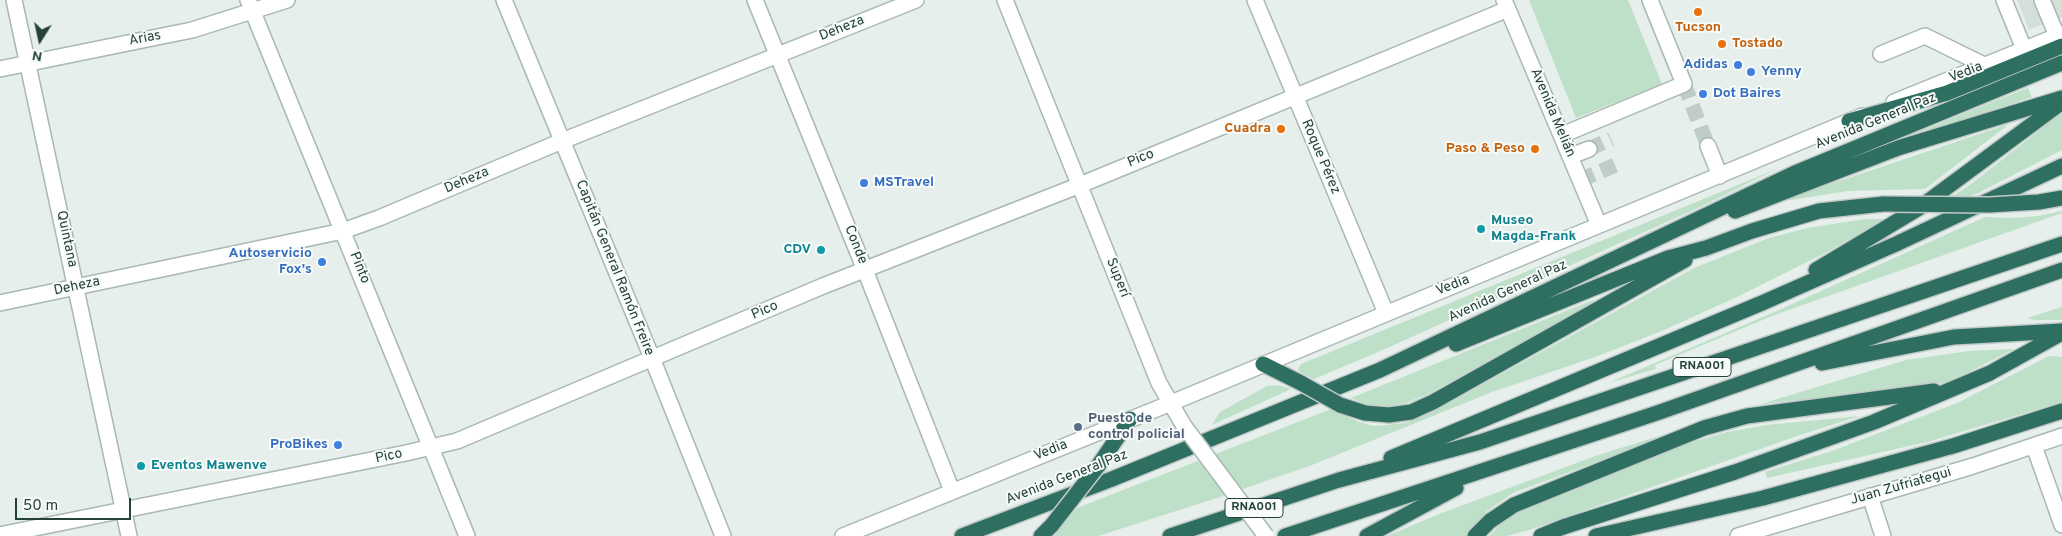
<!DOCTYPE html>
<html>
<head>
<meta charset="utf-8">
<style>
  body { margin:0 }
  #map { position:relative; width:2062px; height:536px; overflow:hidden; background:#e6efeb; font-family:Overpass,sans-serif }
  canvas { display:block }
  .north { position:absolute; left:15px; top:15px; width:50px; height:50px; -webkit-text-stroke:4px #f7fbf9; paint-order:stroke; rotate:190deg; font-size:14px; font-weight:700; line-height:20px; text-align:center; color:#24423a }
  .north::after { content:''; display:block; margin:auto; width:18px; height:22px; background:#24423a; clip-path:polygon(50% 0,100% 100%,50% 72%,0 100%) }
  .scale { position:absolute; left:15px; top:498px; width:116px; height:22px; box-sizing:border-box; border:2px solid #24423a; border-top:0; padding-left:6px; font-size:15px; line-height:18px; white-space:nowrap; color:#24423a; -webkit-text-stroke:4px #f7fbf9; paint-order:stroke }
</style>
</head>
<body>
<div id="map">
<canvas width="2062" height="536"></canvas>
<div class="north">N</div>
<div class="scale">50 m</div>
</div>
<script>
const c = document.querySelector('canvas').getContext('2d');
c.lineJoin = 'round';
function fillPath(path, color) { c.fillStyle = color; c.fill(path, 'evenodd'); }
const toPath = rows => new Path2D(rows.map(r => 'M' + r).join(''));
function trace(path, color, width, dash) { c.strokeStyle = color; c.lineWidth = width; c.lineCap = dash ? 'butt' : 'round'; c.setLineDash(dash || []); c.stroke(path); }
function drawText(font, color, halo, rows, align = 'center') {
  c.font = font + ' Overpass,sans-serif'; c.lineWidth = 4; c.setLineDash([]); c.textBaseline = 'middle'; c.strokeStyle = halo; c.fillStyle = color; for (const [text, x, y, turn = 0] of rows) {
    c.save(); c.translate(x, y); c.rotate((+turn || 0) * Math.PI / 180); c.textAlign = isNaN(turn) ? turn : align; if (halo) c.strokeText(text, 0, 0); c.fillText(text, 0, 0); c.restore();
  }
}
fillPath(toPath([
  [2017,0,2062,0,2062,17,2029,30]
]), '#d4dfda');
fillPath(toPath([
  [1529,0,1628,0,1662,84,1576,118],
  [2028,88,2032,97,1883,147,1977,108],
  [2062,113,2062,150,1978,193,1922,215,1967,187],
  [2009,124,1925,189,1848,191,1791,200,1789,198],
  [1779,168,1700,207,1376,353,1314,379,1300,372,1298,369,1301,364],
  [2062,211,2062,213,1772,316,1655,365,1656,369,1608,383,1770,314,1985,217,2011,218,2038,216],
  [1865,219,1884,219,1829,251,1739,296,1664,330,1598,356,1492,392,1312,465,1217,498,1098,536,1054,536,1077,508,1331,409,1359,422,1374,426,1406,423,1429,414,1694,268,1769,238,1807,228],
  [1593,300,1594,302,1432,392,1406,403,1391,406,1368,405,1351,398],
  [2062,307,2062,320,2034,320,2027,318],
  [2014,349,1969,372,1944,383,1878,392,1761,404,1906,360,1969,351],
  [2049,356,2062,357,2062,402,1927,442,1767,478,1765,472,1832,451,1957,403],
  [1278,385,1291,389,1212,425,1220,412,1267,386],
  [1860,416,1803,434,1529,530,1507,536,1489,536,1502,523,1520,512,1643,460,1693,442,1727,432,1766,425],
  [1672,432,1623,452,1513,493,1487,511,1466,536,1387,536,1439,514,1598,455]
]), '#bfe0c8');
trace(toPath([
  [1684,84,1708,146],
  [1589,149,1611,139],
  [1580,180,1618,164]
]), '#bfccc8', 15, [15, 8]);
const minor = toPath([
  [14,0,129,536],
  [248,0,467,536],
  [504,0,652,358,723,536],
  [755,0,865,270,952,491],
  [1005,0,1159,383,1184,426],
  [1255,0,1386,313],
  [1504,0,1599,225],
  [2004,0,2024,49],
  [2042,0,2057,36],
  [1881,54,1925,36,1984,65],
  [0,69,192,30,287,0],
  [1894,102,2062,34],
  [1562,135,1684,84,1650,0],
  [1708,146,1720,176],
  [1571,156,1589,149],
  [0,303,343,231,379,218,562,141,916,0],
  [2034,446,2062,525],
  [1870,496,1883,536],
  [0,535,406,453,457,441,823,286,1080,185,1508,9],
  [843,536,1171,403,1862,116],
  [1738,536,1973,466,2062,436]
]);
const highway = toPath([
  [1849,121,1947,93,2062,46],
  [1735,211,1898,148,2062,98],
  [1816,270,1919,208,2061,103],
  [1456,344,1668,258,1706,248,1752,231,1819,211,1883,204],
  [1822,363,1954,337,2061,331],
  [1263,364,1301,383],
  [1340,405,1365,413,1389,415,1411,412,1433,402,1685,260],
  [1391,458,1762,303,1896,244,2062,166],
  [1098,466,1130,419],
  [962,536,1112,479,1380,370,1795,173,2062,63],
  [1041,536,1052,525],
  [1170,536,1339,480,1480,442,2062,244],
  [1285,536,1657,413,2062,270],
  [1367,536,1456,488],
  [1475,536,1490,521,1514,505,1704,428,1747,416,1934,391],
  [1541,536,1563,527,1735,472,1874,422,1990,373,2062,333],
  [1596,536,1763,498,1953,446,2062,411]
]);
trace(minor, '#a8b8b2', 18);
trace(highway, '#c2cac8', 18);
trace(minor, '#fff', 15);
trace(highway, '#2f6f62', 15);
const minorBridge = toPath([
  [1184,426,1266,536]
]);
const highwayBridge = toPath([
  [1883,204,1990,205,2039,202,2062,198],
  [1301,383,1340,405],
  [1052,525,1098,466]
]);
trace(minorBridge, '#a8b8b2', 18, []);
trace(highwayBridge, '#c2cac8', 18, []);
trace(minorBridge, '#fff', 15);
trace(highwayBridge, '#2f6f62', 15);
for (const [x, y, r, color] of [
  [1698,12,5,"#e8710a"],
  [1722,44,5,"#e8710a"],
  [1738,65,5,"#3f7fe0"],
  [1751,72,5,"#3f7fe0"],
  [1703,94,5,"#3f7fe0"],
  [1281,129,5,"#e8710a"],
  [1535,149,5,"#e8710a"],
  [864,183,5,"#3f7fe0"],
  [1481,229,5,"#0f9aa8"],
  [821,250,5,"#0f9aa8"],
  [322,262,5,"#3f7fe0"],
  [1078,427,5,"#5c6f8a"],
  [338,445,5,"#3f7fe0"],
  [141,466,5,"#0f9aa8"]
]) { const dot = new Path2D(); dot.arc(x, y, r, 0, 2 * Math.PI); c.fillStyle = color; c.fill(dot); trace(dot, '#f7fbf9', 2); }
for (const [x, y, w] of [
  [1702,367,58],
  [1254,508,58]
]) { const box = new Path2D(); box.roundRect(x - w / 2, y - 9.5, w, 19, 4); c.fillStyle = '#f7fbf9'; c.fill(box); trace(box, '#24423a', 1); }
drawText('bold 12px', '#24423a', null, [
  ["RNA001",1702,367],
  ["RNA001",1254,508]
]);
drawText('bold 14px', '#c56008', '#f7fbf9', [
  ["Tucson",1698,28,"center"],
  ["Tostado",1732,44,"left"],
  ["Cuadra",1271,129],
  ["Paso & Peso",1525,149]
], 'right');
drawText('14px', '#24423a', '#f7fbf9', [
  ["Deheza",842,29,-22],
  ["Arias",145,39,-11],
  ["Vedia",1966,73,-22],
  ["Avenida Melián",1552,113,67],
  ["Avenida General Paz",1876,122,-22],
  ["Roque Pérez",1320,157,67],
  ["Pico",1141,159,-22],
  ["Deheza",467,181,-23],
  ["Quintana",66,239,78],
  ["Conde",855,245,68],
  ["Pinto",359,268,68],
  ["Capitán General Ramón Freire",614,268,68],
  ["Superí",1117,278,68],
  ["Vedia",1453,286,-22],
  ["Deheza",77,287,-12],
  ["Avenida General Paz",1508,292,-25],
  ["Pico",765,311,-23],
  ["Vedia",1051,451,-22],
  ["Pico",389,457,-12],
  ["Avenida General Paz",1067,478,-21],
  ["Juan Zufriategui",1901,487,-16]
]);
drawText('bold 14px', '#366cbe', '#f7fbf9', [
  ["Adidas",1728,65],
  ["Yenny",1761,72,"left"],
  ["Dot Baires",1713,94,"left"],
  ["MSTravel",874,183,"left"],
  ["Autoservicio",312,254],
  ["Fox's",312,270],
  ["ProBikes",328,445]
], 'right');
drawText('bold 14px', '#0d838f', '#f7fbf9', [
  ["Museo",1491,221],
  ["Magda-Frank",1491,237],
  ["CDV",811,250,"right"],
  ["Eventos Mawenve",151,466]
], 'left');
drawText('bold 14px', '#4e5e75', '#f7fbf9', [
  ["Puesto de",1088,419],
  ["control policial",1088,435]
], 'left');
</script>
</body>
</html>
